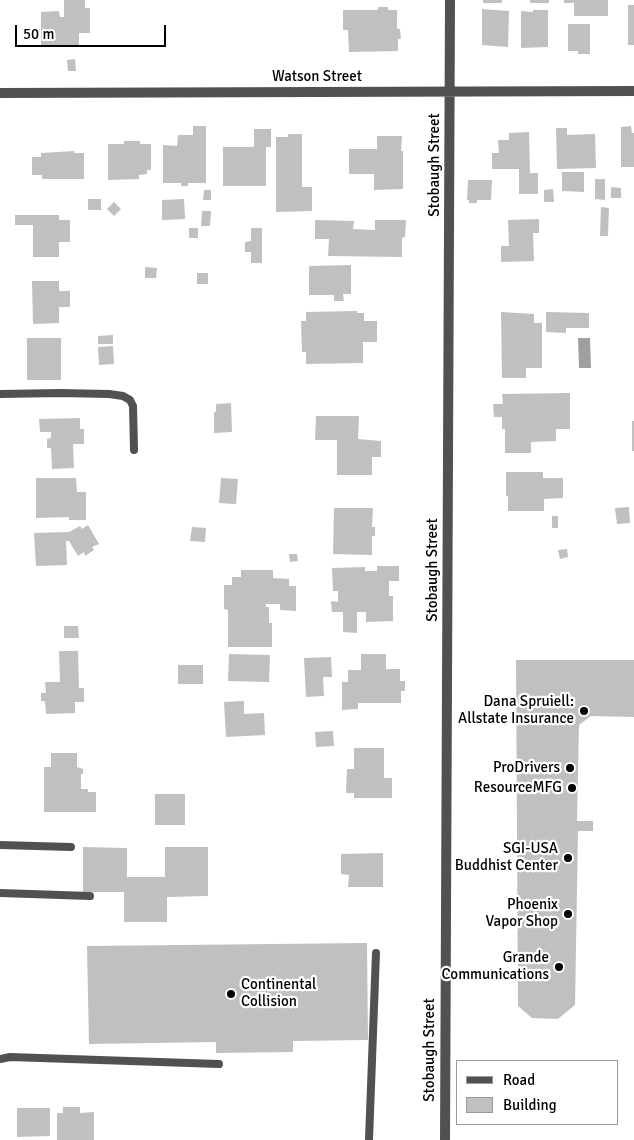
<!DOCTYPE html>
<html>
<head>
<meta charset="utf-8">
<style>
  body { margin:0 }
  #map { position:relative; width:634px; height:1140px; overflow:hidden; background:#fff; font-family:Signika,sans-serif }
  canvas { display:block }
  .legend { position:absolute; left:456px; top:1060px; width:162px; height:65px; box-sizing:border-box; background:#fff; border:1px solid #999; margin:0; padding:6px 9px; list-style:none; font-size:15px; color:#000 }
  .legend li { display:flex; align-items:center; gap:10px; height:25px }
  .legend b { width:25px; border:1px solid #999 }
  .scale { position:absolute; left:15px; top:25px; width:151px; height:22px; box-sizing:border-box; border:2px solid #000; border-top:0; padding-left:6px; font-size:15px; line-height:18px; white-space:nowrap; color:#000; -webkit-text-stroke:4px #fff; paint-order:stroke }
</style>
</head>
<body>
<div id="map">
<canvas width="634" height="1140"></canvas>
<ul class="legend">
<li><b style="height:6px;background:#515151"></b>Road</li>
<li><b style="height:14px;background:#c0c0c0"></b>Building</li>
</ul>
<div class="scale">50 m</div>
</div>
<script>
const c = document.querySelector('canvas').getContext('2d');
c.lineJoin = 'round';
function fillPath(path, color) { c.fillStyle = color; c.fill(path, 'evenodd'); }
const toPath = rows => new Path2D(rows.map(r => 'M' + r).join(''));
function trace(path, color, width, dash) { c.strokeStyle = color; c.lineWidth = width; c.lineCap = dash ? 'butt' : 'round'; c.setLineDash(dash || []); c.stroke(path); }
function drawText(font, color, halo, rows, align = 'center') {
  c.font = font + ' Signika,sans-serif'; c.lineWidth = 4.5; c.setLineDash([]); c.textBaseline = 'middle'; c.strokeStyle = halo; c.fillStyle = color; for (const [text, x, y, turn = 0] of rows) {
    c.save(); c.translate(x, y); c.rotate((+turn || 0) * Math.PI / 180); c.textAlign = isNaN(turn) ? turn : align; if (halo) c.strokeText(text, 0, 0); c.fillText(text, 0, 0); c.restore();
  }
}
fillPath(toPath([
  [578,338,590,338,591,368,579,368]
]), '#9f9f9f');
fillPath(toPath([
  [64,0,85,0,85,8,90,8,90,33,79,33,79,46,41,46,41,12,59,11,60,17,64,17],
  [483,0,502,0,502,3,483,3],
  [530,0,549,0,549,3,530,3],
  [564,0,608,0,608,16,574,16,574,3,564,3],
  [628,5,634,5,634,45,628,45],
  [378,7,388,7,388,10,397,10,397,29,400,29,401,39,398,39,398,51,349,52,348,30,343,30,343,10,378,10],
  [482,9,509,11,508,47,482,45],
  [533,10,548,10,548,47,521,48,521,11,533,12],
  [568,24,590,24,590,54,578,54,578,51,568,51],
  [75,59,76,71,68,71,67,60],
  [193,126,206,126,206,183,188,183,188,186,181,186,181,183,163,183,163,145,177,146,178,135,193,135],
  [631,126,632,133,634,133,634,167,621,167,621,127],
  [556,128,567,128,567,135,595,134,596,168,557,169],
  [254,129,271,129,271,147,266,147,266,186,223,186,223,147,254,147],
  [529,132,530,173,538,173,538,194,519,194,519,169,492,169,492,153,499,153,498,140,509,140,509,133],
  [288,134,302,134,302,187,312,187,312,211,276,212,276,137,288,137],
  [377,136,402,136,401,151,403,151,403,189,374,190,374,174,349,174,349,149,377,149],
  [124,141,140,141,140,144,151,144,151,170,147,170,147,174,139,175,139,179,108,180,108,144,124,144],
  [74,151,74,153,84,153,84,179,42,179,42,175,32,175,32,157,41,157,41,153],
  [562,172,584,172,584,192,562,191],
  [595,179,605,179,605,200,595,199],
  [468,180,492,180,491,200,477,200,477,203,469,203,469,200,467,200],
  [611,187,621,188,621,198,611,198],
  [553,189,554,202,544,202,544,190],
  [204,190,211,190,211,200,203,200],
  [88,199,101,199,101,210,88,210],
  [184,199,185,219,162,220,162,200],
  [114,202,121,209,114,216,107,209],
  [601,207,609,208,608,236,600,236],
  [202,211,211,211,210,226,201,226],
  [15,215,59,215,59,220,70,220,70,242,59,242,59,257,33,257,33,225,15,225],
  [539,219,539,233,533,233,534,261,501,262,501,246,509,246,508,220],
  [315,220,354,221,353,229,375,230,375,220,406,220,405,237,402,238,402,257,328,256,329,239,315,239],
  [189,228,198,228,198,238,189,238],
  [251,228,262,228,262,263,251,263,251,252,245,252,245,242,251,241],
  [351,265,351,294,343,294,344,301,334,301,334,295,309,295,309,266],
  [145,267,157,268,156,278,145,278],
  [197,273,208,273,208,284,197,284],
  [32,281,59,281,59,291,70,291,70,307,59,307,59,323,33,324],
  [357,311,357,313,364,313,364,321,377,321,377,342,363,342,363,363,306,364,306,352,302,352,301,321,306,321,306,312],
  [501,312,534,314,534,323,542,323,542,368,526,368,526,378,502,378],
  [546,312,589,313,589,328,566,328,566,333,546,332],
  [113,335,113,344,98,344,98,336],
  [27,338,61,338,61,380,27,380],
  [113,346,114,364,99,365,98,347],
  [570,393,570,429,556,429,556,441,531,442,531,453,505,453,505,429,502,429,502,417,494,417,493,404,503,404,502,394],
  [231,403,232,432,214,433,214,412,216,412,216,404],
  [316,416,359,416,358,439,381,441,381,457,372,457,372,475,337,475,337,440,315,440],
  [80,418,80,429,84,429,84,444,73,444,74,468,52,469,51,448,47,448,47,439,51,438,51,432,40,432,39,419],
  [632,421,634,421,634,451,632,451],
  [506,472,543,472,543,478,563,478,563,498,544,499,544,511,508,511,508,496,506,496],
  [36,478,76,478,77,492,86,492,86,520,69,520,69,517,36,518],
  [221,478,238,479,236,504,219,503],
  [629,507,630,523,617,524,615,508],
  [334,508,373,508,372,527,375,527,375,536,372,536,372,555,333,554],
  [552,516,558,516,558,528,552,528],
  [88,525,99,544,92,547,94,550,85,556,84,552,78,556,69,541,66,541,67,565,36,566,34,533,69,532,80,526,82,529],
  [192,527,206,528,205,542,190,541],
  [567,549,568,557,560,559,558,550],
  [289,554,297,554,298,561,290,562],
  [377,566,399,566,399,581,389,581,389,596,393,596,393,621,366,622,366,612,357,612,357,633,343,632,343,612,332,612,331,601,338,602,338,591,333,591,332,568,365,567,365,571,377,571],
  [241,570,273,570,273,578,289,579,289,586,296,586,296,611,280,610,280,604,266,604,266,607,269,607,269,623,272,623,272,647,228,647,228,610,224,609,224,585,232,585,232,577,241,577],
  [64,626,78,626,79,638,64,638],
  [59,651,78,651,79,688,84,688,84,702,75,702,75,713,46,714,45,701,41,701,41,693,46,693,45,682,60,682],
  [229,654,270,655,269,682,228,681],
  [361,654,386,654,386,669,400,669,400,681,405,681,405,691,401,691,401,703,358,703,358,709,342,710,342,682,348,682,348,670,361,670],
  [331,657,332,677,323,677,324,696,306,697,304,658],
  [516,660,634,660,634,717,591,716,579,725,577,821,593,821,593,831,578,831,575,1005,558,1019,532,1018,518,1006],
  [178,665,203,665,203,684,178,684],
  [244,701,244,714,264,713,265,735,226,737,224,702],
  [333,731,334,746,316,747,315,732],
  [354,748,384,748,384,778,392,778,392,798,354,798,354,793,346,793,347,769,354,769],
  [51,753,77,753,77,767,83,769,83,774,81,774,81,789,88,789,88,792,96,792,96,812,44,812,44,767,51,767],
  [155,794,185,794,185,825,155,825],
  [83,847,127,848,127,877,165,877,165,847,208,847,208,896,167,897,167,922,124,922,124,892,83,892],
  [383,853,383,887,348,887,349,875,341,874,341,854],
  [367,943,368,1040,293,1041,293,1052,216,1053,216,1042,89,1044,87,946],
  [63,1107,80,1107,80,1113,94,1112,94,1140,57,1140,57,1113,63,1113],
  [17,1108,50,1108,50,1136,17,1137]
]), '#c0c0c0');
trace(toPath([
  [0,394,60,393,109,394,123,396,130,400,133,406,134,450],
  [0,845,71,847],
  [0,893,90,896],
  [0,1059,10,1057,219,1064],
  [369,1140,376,953]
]), '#515151', 8);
trace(toPath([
  [0,93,634,91],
  [445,1140,450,0]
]), '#515151', 10);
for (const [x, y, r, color] of [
  [584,711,5,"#000"],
  [570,768,5,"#000"],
  [572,788,5,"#000"],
  [568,858,5,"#000"],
  [568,914,5,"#000"],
  [559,967,5,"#000"],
  [231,994,5,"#000"]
]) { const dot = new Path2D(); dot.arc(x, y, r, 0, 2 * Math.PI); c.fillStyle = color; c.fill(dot); trace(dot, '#fff', 2); }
drawText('15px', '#000', '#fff', [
  ["Watson Street",317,77],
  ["Stobaugh Street",435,165,-90],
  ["Stobaugh Street",433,570,-90],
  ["Stobaugh Street",430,1050,-90]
]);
drawText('15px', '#000', '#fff', [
  ["Dana Spruiell:",574,702],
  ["Allstate Insurance",574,719],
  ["ProDrivers",560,768],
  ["ResourceMFG",562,788],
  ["SGI-USA",558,849],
  ["Buddhist Center",558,866],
  ["Phoenix",558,905],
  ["Vapor Shop",558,922],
  ["Grande",549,958],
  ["Communications",549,975],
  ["Continental",241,985,"left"],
  ["Collision",241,1002,"left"]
], 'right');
</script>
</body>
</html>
